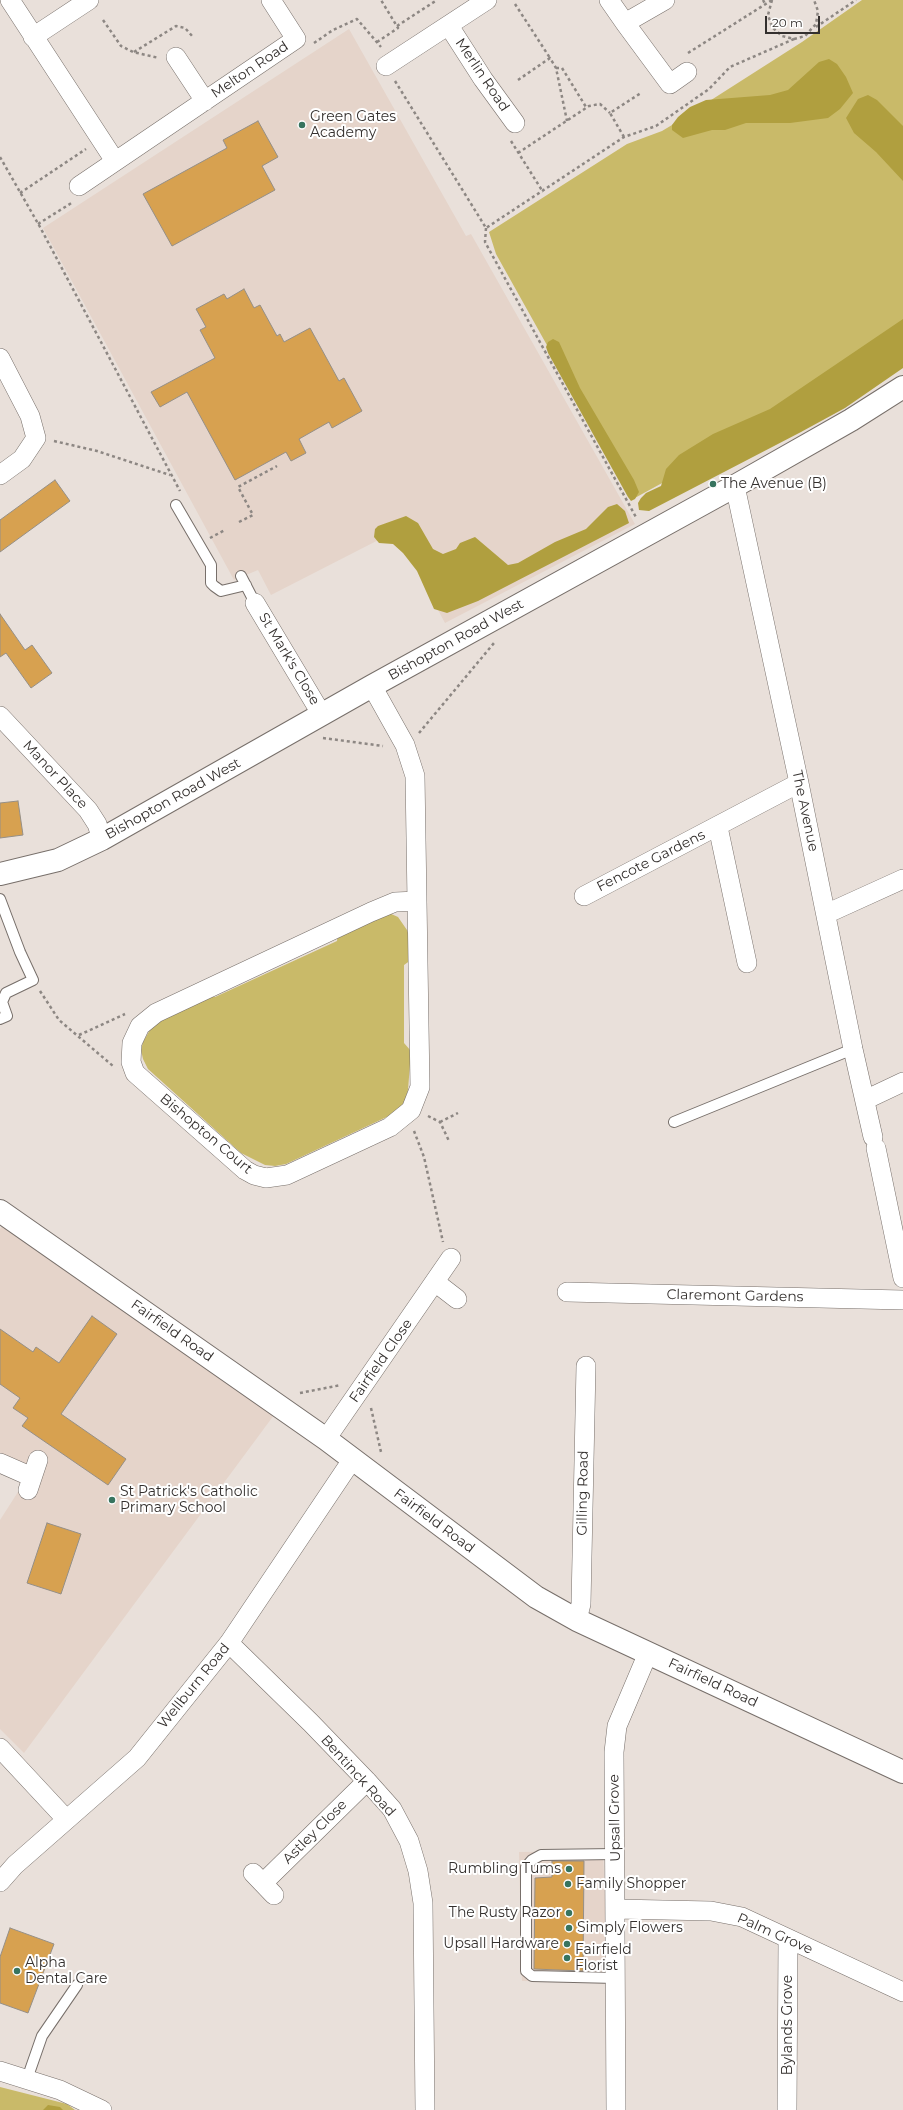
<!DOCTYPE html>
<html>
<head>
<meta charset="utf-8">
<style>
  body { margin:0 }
  #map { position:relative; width:903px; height:2110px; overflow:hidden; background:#e9e0da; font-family:Montserrat,sans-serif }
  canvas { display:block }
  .scale { position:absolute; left:765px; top:16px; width:55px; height:18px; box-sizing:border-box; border:2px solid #34302e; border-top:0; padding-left:5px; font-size:12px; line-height:14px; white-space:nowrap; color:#34302e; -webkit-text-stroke:3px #fff; paint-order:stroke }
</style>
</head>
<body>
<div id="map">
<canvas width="903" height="2110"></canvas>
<div class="scale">20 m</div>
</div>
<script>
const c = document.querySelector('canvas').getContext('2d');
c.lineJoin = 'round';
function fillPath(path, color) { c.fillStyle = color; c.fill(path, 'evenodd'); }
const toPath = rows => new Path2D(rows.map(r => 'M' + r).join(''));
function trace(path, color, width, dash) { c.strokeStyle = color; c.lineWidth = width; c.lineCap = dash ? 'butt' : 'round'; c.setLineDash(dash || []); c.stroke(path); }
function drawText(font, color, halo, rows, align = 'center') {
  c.font = font + ' Montserrat,sans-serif'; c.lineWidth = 4; c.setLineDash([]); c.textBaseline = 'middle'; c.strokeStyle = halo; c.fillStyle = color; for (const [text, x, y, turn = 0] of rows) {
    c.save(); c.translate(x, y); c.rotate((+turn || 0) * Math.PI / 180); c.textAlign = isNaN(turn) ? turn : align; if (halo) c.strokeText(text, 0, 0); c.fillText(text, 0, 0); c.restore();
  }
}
fillPath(toPath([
  [349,29,466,236,471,234,635,524,445,623,396,531,271,595,258,570,234,580,43,228],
  [4,1224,277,1411,24,1753,0,1729,0,1520,25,1481,0,1468,0,1229],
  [603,1851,608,1982,522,1981,519,1852]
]), '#e5d4ca');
fillPath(toPath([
  [862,0,903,0,903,342,857,376,633,499,496,254,489,232,627,144,662,131,672,125,802,42],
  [389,913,398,917,407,930,410,938,411,960,404,965,404,1043,411,1051,408,1090,405,1101,400,1109,391,1115,286,1164,275,1166,265,1165,241,1153,148,1069,143,1059,141,1050,143,1042,151,1028,159,1022,206,995,215,997,337,941,338,933],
  [0,2087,67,2104,75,2110,0,2110]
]), '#c9ba69');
fillPath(toPath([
  [829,59,837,64,846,77,853,93,840,109,828,118,790,123,746,123,725,130,712,130,683,138,672,130,672,125,678,117,690,107,706,100,770,95,788,90,819,62],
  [868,95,877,100,903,126,903,181,876,152,854,133,846,118,858,99],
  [903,319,903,368,845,408,801,432,649,511,639,510,638,503,641,498,646,493,661,486,666,469,679,455,713,434,770,409],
  [553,339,559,342,580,388,634,480,639,492,635,499,631,501,628,497,548,353,546,347,548,342],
  [617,504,625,511,629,523,478,601,447,613,434,609,417,571,403,553,393,544,379,543,374,537,375,529,378,526,406,516,418,523,433,549,443,554,456,549,460,543,475,537,508,565,518,563,555,542,586,529,608,507],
  [48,2105,60,2107,63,2110,43,2110]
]), '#b09f3f');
const building = toPath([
  [258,121,278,157,262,166,275,190,172,246,143,194,227,148,223,140,258,121],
  [244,289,254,308,260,305,277,336,280,334,284,342,310,328,339,381,344,378,362,411,332,428,329,422,299,439,306,453,291,461,286,452,235,480,187,392,160,407,151,392,215,358,200,330,206,327,196,309,224,294,227,299,244,289],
  [55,480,70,501,0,552,0,520,55,480],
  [0,614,25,650,32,645,52,673,31,688,6,653,0,657,0,614],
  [18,801,23,835,0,838,0,803,18,801],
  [92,1316,117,1334,61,1414,126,1459,108,1485,22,1426,28,1418,13,1408,20,1398,0,1384,0,1329,33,1352,36,1347,59,1363,92,1316],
  [47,1523,81,1534,61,1594,27,1583,47,1523],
  [552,1861,584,1861,583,1971,534,1969,535,1878,552,1877,552,1861],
  [10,1928,54,1944,28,2013,0,2003,0,1957,10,1928]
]);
fillPath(building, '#d7a150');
trace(building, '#958f87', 1);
const lane = toPath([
  [176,505,211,565,211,583,214,586,221,591,246,585],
  [241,576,255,603],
  [0,899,20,952,33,980,6,993,2,1002,7,1016,0,1019],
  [674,1122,853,1049],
  [615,1854,541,1855,532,1860,526,1867,526,1971,532,1976,616,1978],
  [27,2079,42,2036,77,1985]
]);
const street = toPath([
  [10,0,115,161],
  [609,0,625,23,665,0],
  [625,23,670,84,687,72],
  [449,26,483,79,515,123],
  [33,37,89,0],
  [176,57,205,101],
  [386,66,487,0],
  [79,186,296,39,271,0],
  [0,358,30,416,36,438,22,459,0,475],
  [735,486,799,783,853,1049,873,1137],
  [255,603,322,715],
  [372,686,405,745,415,776,417,901,420,1087,411,1110,390,1127,287,1175,266,1178,254,1175,245,1170,135,1073,131,1062,132,1043,140,1026,156,1013,371,912,395,902,417,901],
  [0,716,88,810,97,824,102,839],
  [718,827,747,963],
  [584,896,799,783],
  [826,914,903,879],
  [865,1100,903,1082],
  [876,1148,903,1278],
  [435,1282,457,1299],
  [567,1292,903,1300],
  [326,1439,451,1258],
  [0,1463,32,1477],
  [28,1490,38,1460],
  [577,1620,581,1604,586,1366],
  [229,1643,311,1723,367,1781,392,1809,409,1841,418,1871,423,1903,425,2110],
  [0,1748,66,1819],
  [253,1873,274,1895],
  [0,1882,15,1865,137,1758,229,1643,352,1460],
  [263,1883,367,1781],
  [616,1909,711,1911,742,1917,903,1992],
  [0,2071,60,2090,102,2110],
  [616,2110,614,1752,617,1726,648,1653],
  [787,2110,788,1939]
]);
const secondary = toPath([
  [0,874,58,860,102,839,372,686,735,486,851,420,903,387],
  [0,1211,326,1439,536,1597,577,1620,903,1772]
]);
trace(lane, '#776f6a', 12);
trace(street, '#776f6a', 20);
trace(secondary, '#776f6a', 24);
trace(toPath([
  [763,0,765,4],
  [772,0,768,15,772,27,782,36,794,39,805,36,816,24,818,11,814,0],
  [515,4,550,58],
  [103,20,121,46,133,52,159,58],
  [397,26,437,0],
  [816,27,856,0],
  [377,42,398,28,381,0],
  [314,43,333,30,357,19,381,47],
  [134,52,176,26,185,28,193,37],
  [688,53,772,0],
  [556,68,562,68,586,107],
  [518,80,550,58,556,68,567,121],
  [395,81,486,228,624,137,656,126,709,89,730,67,794,39],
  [624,137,610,113,641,93],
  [511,141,543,192],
  [518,153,589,106,600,104,610,113],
  [0,157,40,227,180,491],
  [20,193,86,149],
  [38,224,73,202],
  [486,228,485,242,637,519],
  [54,441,97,451,170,475],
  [239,522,253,515,238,487,277,466],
  [210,538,225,530],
  [419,733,494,643],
  [323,738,383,746],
  [40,991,59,1020,113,1066],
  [79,1035,125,1014],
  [428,1116,440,1122,449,1141],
  [440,1122,458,1113],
  [414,1131,424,1157,443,1242],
  [300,1393,341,1385],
  [371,1408,381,1452]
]), '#8d8783', 2.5, [3, 3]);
trace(lane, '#fff', 10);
trace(street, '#fff', 19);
trace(secondary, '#fff', 22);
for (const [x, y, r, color] of [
  [302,125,4,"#37745f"],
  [713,484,4,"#37745f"],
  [112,1500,4,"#37745f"],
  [569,1869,4,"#37745f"],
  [568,1884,4,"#37745f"],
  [569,1913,4,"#37745f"],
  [569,1928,4,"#37745f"],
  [567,1944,4,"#37745f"],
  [567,1958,4,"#37745f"],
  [17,1971,4,"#37745f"]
]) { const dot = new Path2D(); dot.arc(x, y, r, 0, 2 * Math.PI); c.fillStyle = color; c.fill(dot); trace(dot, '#fff', 1.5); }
drawText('14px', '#34302e', '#fff', [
  ["Melton Road",250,70,-34],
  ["Merlin Road",482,75,56],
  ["Bishopton Road West",456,640,-29],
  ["St Mark's Close",289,659,59],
  ["Manor Place",55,775,47],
  ["Bishopton Road West",173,799,-29],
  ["The Avenue",805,811,78],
  ["Fencote Gardens",651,861,-27],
  ["Bishopton Court",206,1134,40],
  ["Claremont Gardens",735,1296,1],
  ["Fairfield Road",172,1331,35],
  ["Fairfield Close",381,1361,-55],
  ["Gilling Road",583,1493,-89],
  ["Fairfield Road",434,1521,37],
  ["Fairfield Road",713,1683,25],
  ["Wellburn Road",194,1686,-51],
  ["Bentinck Road",358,1776,48],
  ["Upsall Grove",615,1818,-91],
  ["Astley Close",315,1832,-45],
  ["Palm Grove",775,1934,24],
  ["Bylands Grove",788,2025,-90]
]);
drawText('14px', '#34302e', '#fff', [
  ["Green Gates",310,117],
  ["Academy",310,133],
  ["The Avenue (B)",721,484],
  ["St Patrick's Catholic",120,1492],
  ["Primary School",120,1508],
  ["Rumbling Tums",561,1869,"right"],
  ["Family Shopper",576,1884],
  ["The Rusty Razor",561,1913,"right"],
  ["Simply Flowers",577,1928],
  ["Upsall Hardware",559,1944,"right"],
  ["Fairfield",575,1950],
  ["Florist",575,1966],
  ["Alpha",25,1963],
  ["Dental Care",25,1979]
], 'left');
</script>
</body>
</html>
